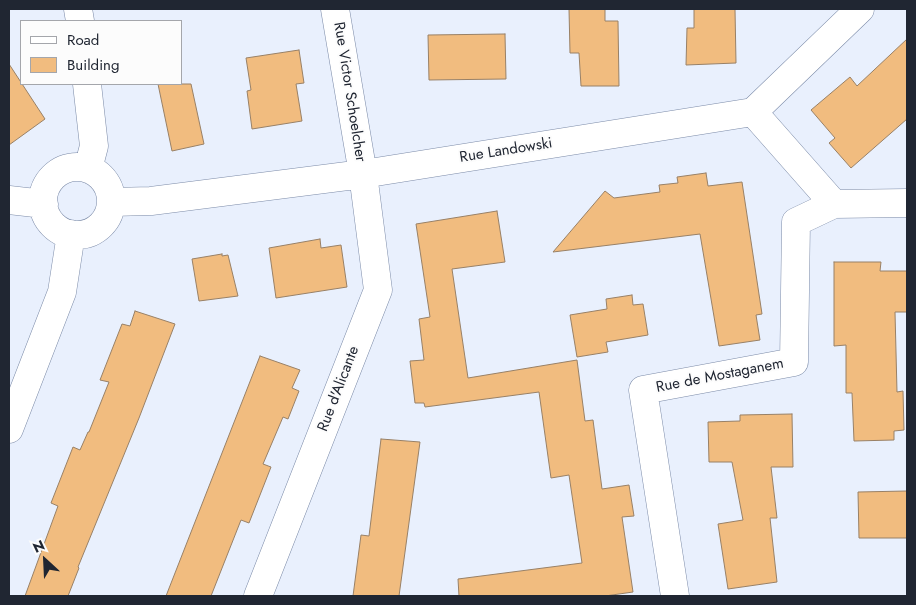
<!DOCTYPE html>
<html>
<head>
<meta charset="utf-8">
<style>
  body { margin:0 }
  #map { position:relative; width:916px; height:605px; overflow:hidden; background:#e9f0fd; font-family:Jost,sans-serif }
  canvas { display:block }
  .frame { position:absolute; inset:0; border:10px solid #202632; pointer-events:none }
  .legend { position:absolute; left:20px; top:20px; width:162px; height:65px; box-sizing:border-box; background:#fcfcfc; border:1px solid #a4a6ab; margin:0; padding:6px 9px; list-style:none; font-size:15px; color:#202632 }
  .legend li { display:flex; align-items:center; gap:10px; height:25px }
  .legend b { width:25px; border:1px solid #a4a6ab }
  .north { position:absolute; left:20px; top:535px; width:50px; height:50px; -webkit-text-stroke:4px #fcfcfc; paint-order:stroke; rotate:335deg; font-size:14px; font-weight:700; line-height:20px; text-align:center; color:#202632 }
  .north::after { content:''; display:block; margin:auto; width:18px; height:22px; background:#202632; clip-path:polygon(50% 0,100% 100%,50% 72%,0 100%) }
</style>
</head>
<body>
<div id="map">
<canvas width="916" height="605"></canvas>
<div class="frame"></div>
<ul class="legend">
<li><b style="height:6px;background:#fff"></b>Road</li>
<li><b style="height:14px;background:#f1bc7f"></b>Building</li>
</ul>
<div class="north">N</div>
</div>
<script>
const c = document.querySelector('canvas').getContext('2d');
c.lineJoin = 'round';
function fillPath(path, color) { c.fillStyle = color; c.fill(path, 'evenodd'); }
const toPath = rows => new Path2D(rows.map(r => 'M' + r).join(''));
function trace(path, color, width, dash) { c.strokeStyle = color; c.lineWidth = width; c.lineCap = dash ? 'butt' : 'round'; c.setLineDash(dash || []); c.stroke(path); }
function drawText(font, color, halo, rows, align = 'center') {
  c.font = font + ' Jost,sans-serif'; c.lineWidth = 4; c.setLineDash([]); c.textBaseline = 'middle'; c.strokeStyle = halo; c.fillStyle = color; for (const [text, x, y, turn = 0] of rows) {
    c.save(); c.translate(x, y); c.rotate((+turn || 0) * Math.PI / 180); c.textAlign = isNaN(turn) ? turn : align; if (halo) c.strokeText(text, 0, 0); c.fillText(text, 0, 0); c.restore();
  }
}
const building = toPath([
  [569,9,605,9,605,21,618,21,619,86,581,86,579,53,570,53,569,9],
  [694,9,735,9,736,63,686,65,687,28,694,28,694,9],
  [505,34,506,79,429,80,428,35,505,34],
  [907,39,907,119,851,168,829,143,835,138,811,110,850,77,857,86,907,39],
  [299,50,304,83,296,84,302,121,252,129,247,91,251,90,246,58,299,50],
  [9,64,45,119,9,145,9,64],
  [158,84,191,84,204,144,172,151,158,84],
  [706,173,708,186,742,182,762,314,756,315,760,340,719,346,700,234,553,252,605,191,614,198,660,192,659,185,678,183,677,177,706,173],
  [497,211,505,262,452,269,468,378,577,360,585,421,593,420,602,489,629,485,634,516,622,517,633,592,605,596,459,596,458,579,582,563,569,475,551,478,539,392,425,407,424,403,415,403,410,361,424,360,419,319,430,317,416,224,497,211],
  [320,239,321,248,341,245,347,287,276,298,269,248,320,239],
  [222,254,222,256,228,255,238,296,199,301,192,259,222,254],
  [834,262,881,262,880,271,907,271,907,312,895,312,897,392,903,391,904,430,894,431,894,440,854,441,852,393,846,393,846,345,834,346,834,262],
  [632,295,633,305,643,304,648,335,606,342,608,352,577,357,570,315,607,309,606,299,632,295],
  [135,311,175,324,139,418,78,567,79,568,68,596,25,596,58,506,51,503,73,447,80,450,88,432,89,432,109,382,100,380,122,324,130,326,135,311],
  [260,356,300,370,292,388,299,391,288,419,283,417,263,464,271,467,249,523,241,520,211,596,166,596,260,356],
  [792,414,793,467,771,467,777,518,770,518,777,582,728,589,718,524,743,520,732,462,709,462,708,422,740,421,740,415,792,414],
  [381,439,420,442,399,596,353,596,361,535,369,536,381,439],
  [907,491,907,538,859,538,858,492,907,491]
]);
fillPath(building, '#f1bc7f');
trace(building, '#988066', 1);
const street = toPath([
  [78,9,80,21],
  [87,84,94,146,88,169],
  [753,112,834,204],
  '43 201a34 34 0 1 1 68 0a34 34 0 1 1-68 0Z',
  [9,200,44,204],
  [111,202,151,201,363,174,753,112,860,9],
  [9,429,62,292,71,234],
  [258,596,378,290,363,174,335,9],
  [675,596,643,390,794,362,796,222,834,204,907,203]
]);
trace(street, '#7c8ba8', 29);
trace(street, '#fff', 28);
drawText('15px', '#202632', '#fcfcfc', [
  ["Rue Victor Schoelcher",349,92,81],
  ["Rue Landowski",506,151,-9],
  ["Rue de Mostaganem",720,376,-11],
  ["Rue d'Alicante",339,389,-69]
]);
</script>
</body>
</html>
